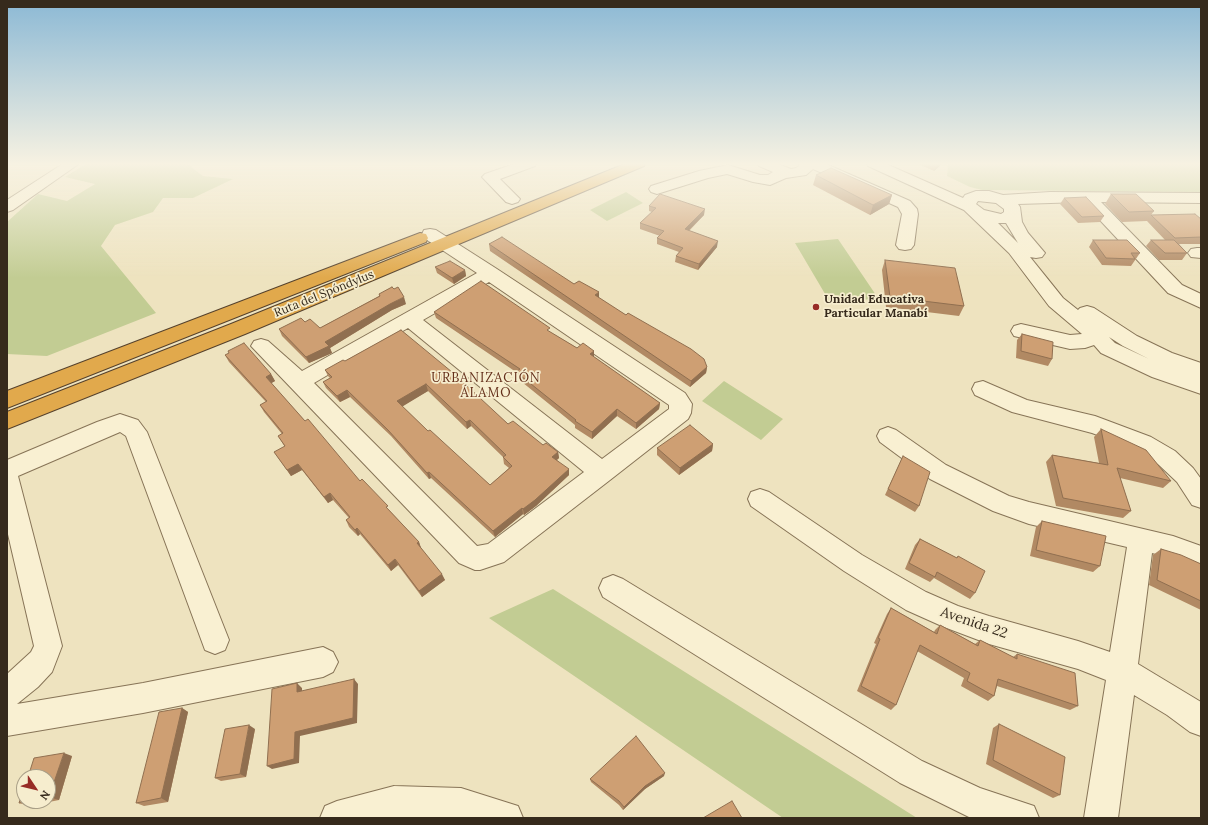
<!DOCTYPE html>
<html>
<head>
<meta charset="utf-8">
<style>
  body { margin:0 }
  #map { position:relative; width:1208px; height:825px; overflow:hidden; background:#eee3bf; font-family:Lora,serif }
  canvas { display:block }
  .frame { position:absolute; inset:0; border:8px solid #362a1c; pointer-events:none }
  .north { position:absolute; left:16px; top:769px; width:40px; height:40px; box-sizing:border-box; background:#f6edce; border:1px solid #a99f87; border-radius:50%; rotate:125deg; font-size:11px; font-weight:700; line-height:16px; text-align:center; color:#362a1c }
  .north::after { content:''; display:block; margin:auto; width:14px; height:18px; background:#972c26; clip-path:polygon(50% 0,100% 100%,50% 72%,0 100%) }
</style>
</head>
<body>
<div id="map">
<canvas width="1208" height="825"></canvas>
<div class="frame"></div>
<div class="north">N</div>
</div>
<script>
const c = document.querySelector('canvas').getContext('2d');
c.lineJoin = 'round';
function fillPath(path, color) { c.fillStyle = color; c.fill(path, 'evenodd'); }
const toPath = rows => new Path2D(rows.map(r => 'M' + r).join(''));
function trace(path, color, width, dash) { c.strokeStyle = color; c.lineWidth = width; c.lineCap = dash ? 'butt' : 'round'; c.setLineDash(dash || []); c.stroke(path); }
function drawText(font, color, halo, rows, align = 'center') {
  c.font = font + ' Lora,serif'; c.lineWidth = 3.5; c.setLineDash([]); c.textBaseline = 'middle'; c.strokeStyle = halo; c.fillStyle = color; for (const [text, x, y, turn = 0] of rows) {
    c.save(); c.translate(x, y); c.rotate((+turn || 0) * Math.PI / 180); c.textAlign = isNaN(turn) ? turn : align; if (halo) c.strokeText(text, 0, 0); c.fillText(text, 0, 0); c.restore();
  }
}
fillPath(toPath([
  [87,163,186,163,203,176,233,179,193,198,163,198,153,212,115,225,101,246,156,313,47,356,7,354,7,222,38,194,67,201,95,184,65,177],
  [948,163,1201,163,1201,192,982,190,970,187,947,176],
  [626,192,643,203,607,221,590,210],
  [838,239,878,298,831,304,795,243],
  [724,381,783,419,761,440,702,401],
  [553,589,917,818,783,818,489,618]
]), '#c2cc93');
const minor = toPath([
  [64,163,80,163,13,210,7,212,7,200,64,163],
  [517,163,537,163,535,166,500,179,520,199,518,202,512,204,506,202,482,177,485,174,517,163],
  [757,163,775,163,791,169,796,168,799,166,799,163,824,163,910,201,917,209,918,214,914,245,911,249,905,250,899,249,896,245,902,214,898,207,813,169,806,175,786,178,770,185,753,182,727,174,708,178,657,194,651,192,649,189,651,186,699,171,728,165,760,175,768,175,773,172,759,166,757,163],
  [866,163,884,163,963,198,965,195,976,191,989,191,1003,195,1050,192,1201,193,1201,203,1101,202,1182,285,1201,294,1201,308,1168,293,1083,202,1018,204,1020,207,1022,222,1028,233,1045,253,1042,257,1036,258,1030,257,1063,298,1078,310,1080,308,1087,306,1094,308,1137,336,1172,353,1201,363,1201,394,1152,377,1101,353,1094,345,1085,348,1070,349,1014,336,1011,331,1014,326,1021,324,1070,335,1082,334,1049,306,1009,253,964,210,868,166,866,163],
  [978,201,996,203,1004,209,1004,212,1001,214,984,210,976,204,978,201],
  [998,223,1006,223,1018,243,998,223],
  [1109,337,1123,346,1149,359,1115,343,1109,337],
  [430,229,436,230,497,269,685,393,692,404,691,413,688,419,610,480,504,562,480,570,475,570,459,563,251,346,254,341,261,339,268,341,302,371,477,273,424,238,422,234,424,230,430,229],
  [489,282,669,405,669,409,602,459,423,320,489,282],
  [408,328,584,472,488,544,477,546,314,383,408,328],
  [1197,248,1201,248,1201,258,1191,257,1188,253,1191,249,1197,248],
  [983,381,1027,400,1095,416,1151,437,1175,451,1193,468,1201,479,1201,508,1192,505,1177,482,1159,465,1135,449,1092,433,1012,412,975,395,972,389,975,383,983,381],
  [120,414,138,420,147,432,229,640,225,650,215,654,205,650,126,436,120,432,18,476,62,646,52,672,38,687,17,704,143,683,323,647,333,652,338,662,333,672,323,677,143,713,7,736,7,674,31,652,34,646,7,530,7,460,97,422,120,414],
  [888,427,896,430,946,465,1009,496,1029,502,1173,536,1201,546,1201,570,1171,558,1152,553,1138,664,1201,702,1201,736,1190,732,1167,715,1134,695,1118,818,1084,818,1106,680,1078,669,989,644,944,627,906,610,844,571,751,506,748,499,751,492,760,489,769,492,862,555,926,592,958,606,989,616,1078,641,1110,652,1127,547,1029,524,993,511,930,479,880,442,877,436,880,430,888,427],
  [613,575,623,579,922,761,980,788,1034,806,1039,818,971,818,900,783,603,597,599,588,603,579,613,575],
  [394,786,461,788,518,806,523,818,320,818,325,806,337,801,394,786]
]);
const highway = toPath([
  [627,163,646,163,644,166,245,334,7,429,7,412,231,324,627,163],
  [420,233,426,234,428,238,426,242,7,408,7,391,420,233]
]);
trace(minor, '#877457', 2);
trace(highway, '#55412c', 2);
fillPath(minor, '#f9f0d2');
fillPath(highway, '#e1a94c');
fillPath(toPath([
  [916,163,943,163,934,171],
  [816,175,892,195,889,204,870,215,813,185],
  [1111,194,1154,211,1151,215,1201,219,1201,244,1179,244,1187,253,1182,260,1159,260,1146,246,1151,240,1165,240,1147,221,1122,222,1105,204],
  [1064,198,1104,216,1100,222,1078,223,1060,204],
  [649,206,704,215,689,231,717,247,698,270,675,262,676,256,679,252,657,244,657,238,660,236,640,229,640,223,652,212,649,211],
  [1093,240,1140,253,1131,266,1102,265,1089,247],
  [489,244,574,284,599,298,707,367,706,373,690,387,490,251],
  [885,260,964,306,959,316,886,307,882,270],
  [435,267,465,270,466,276,454,284,437,273],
  [379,294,406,304,392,310,330,348,332,353,309,363,282,336,279,329,305,322,320,328,379,296],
  [434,312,550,332,577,348,594,351,594,357,660,403,659,409,636,429,617,416,592,439,575,428,575,425,517,378,516,372,436,318],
  [401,330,508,424,543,445,558,452,559,458,557,460,569,475,536,506,524,515,523,514,495,537,431,478,429,479,391,436,350,397,340,402,326,388,323,382,330,378,328,376,325,370,345,361],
  [428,391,467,429,471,426,503,457,504,464,509,468,490,485,428,431,402,406],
  [1022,334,1052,359,1048,366,1016,358,1017,340],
  [225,355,271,374,275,381,271,383,305,421,360,481,390,511,419,542,421,548,445,580,422,597,398,565,391,571,360,534,358,536,349,527,346,520,349,518,333,500,328,503,302,470,291,476,274,452,285,447,278,436,282,434,264,412,260,405,266,402,229,362],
  [1101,429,1171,481,1163,488,1120,478,1131,511,1123,518,1056,506,1046,462,1052,455,1099,463,1094,437],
  [713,444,712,451,679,475,657,455,657,448],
  [903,456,919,506,915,512,885,495],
  [1042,521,1100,566,1093,572,1030,556,1036,527],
  [920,539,957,558,958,556,975,593,970,599,934,578,930,582,905,569,915,545],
  [1161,549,1201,564,1201,610,1149,585,1153,555],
  [891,608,934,632,935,630,940,625,975,644,980,640,1013,657,1017,654,1078,706,1070,710,997,686,994,696,988,701,961,686,964,678,917,651,896,705,891,710,857,691,876,644,874,643,887,614],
  [182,708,188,712,168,802,144,806,136,803],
  [999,724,1060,795,1053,798,986,764,993,728],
  [255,729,246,777,221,781,215,778],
  [72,756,59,800,29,806,19,803,24,801,48,801,48,777],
  [664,776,645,789,623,810,619,805,591,782,590,779]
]), '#b18963');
fillPath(toPath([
  [938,163,943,163,934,171],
  [892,195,889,204,870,215,873,205],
  [705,209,704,215,684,235,685,229],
  [718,241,717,247,698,270,699,264],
  [465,270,466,276,454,284,452,278],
  [599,292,599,299,595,295],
  [404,297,406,304,392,310,330,348,332,353,309,363,306,357,325,342,390,304],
  [594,351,594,358,590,354],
  [707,367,706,373,690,387,691,381],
  [271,374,275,381,270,384,266,377],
  [426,384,428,391,400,408,397,401],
  [347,390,350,397,340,402,337,396],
  [660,403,659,409,636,429,636,423],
  [617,409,617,416,592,439,592,432],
  [470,420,471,426,467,429,466,422],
  [713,444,712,451,679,475,680,468],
  [558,452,559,458,553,463,552,457],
  [298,464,302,470,291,476,287,470],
  [569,469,569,475,536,506,524,515,523,509],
  [429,472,431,478,429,479,427,473],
  [330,493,333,500,328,503,324,497],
  [522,508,523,514,495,537,493,531],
  [357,528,360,534,358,536,355,530],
  [419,542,421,548,420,549,417,543],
  [395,559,398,565,391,571,388,565],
  [442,574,445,580,422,597,419,591],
  [354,679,358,684,357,723,300,736,299,763,272,769,267,766,295,732],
  [297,683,302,688,302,696,297,692],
  [182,708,188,712,168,802,161,798],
  [249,725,255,729,246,777,240,774],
  [64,753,72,756,59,800,49,797],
  [665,773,664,776,645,789,623,810,624,807,645,786]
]), '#906f50');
const building = toPath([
  [831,168,892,195,873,205,816,175,831,168],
  [660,194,705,209,685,229,718,241,699,264,676,256,683,248,657,238,664,231,640,223,656,208,649,206,660,194],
  [1111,194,1136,194,1154,211,1129,212,1111,194],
  [1086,197,1104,216,1082,217,1064,198,1086,197],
  [1195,214,1201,219,1201,237,1175,238,1151,215,1195,214],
  [502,237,574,284,579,281,599,292,595,295,626,315,628,313,691,349,704,359,707,367,691,381,489,244,502,237],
  [1093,240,1127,240,1140,253,1131,253,1135,259,1106,258,1093,240],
  [1151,240,1174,240,1187,253,1165,253,1151,240],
  [885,260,955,268,964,306,890,297,885,260],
  [450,261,465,270,452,278,435,267,450,261],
  [481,281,550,328,547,330,577,348,583,343,594,351,590,354,660,403,636,423,617,409,592,432,575,421,576,420,516,372,520,369,434,312,481,281],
  [392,287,394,289,398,287,404,297,390,304,325,342,329,346,306,357,279,329,301,318,305,322,310,319,320,328,380,296,379,294,392,287],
  [401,330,452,372,508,424,513,421,543,445,546,443,558,452,552,457,569,469,535,500,523,509,522,508,493,531,429,472,427,473,388,430,347,390,337,396,323,382,332,377,325,370,343,360,345,361,401,330],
  [426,384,466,422,470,420,506,455,503,457,512,466,490,485,430,430,428,431,397,401,426,384],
  [1022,334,1053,342,1052,359,1021,351,1022,334],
  [244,343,271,374,266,377,305,421,308,419,360,481,362,479,388,506,386,507,419,542,417,543,442,574,419,591,395,559,388,565,357,528,355,530,346,520,350,517,330,493,324,497,298,464,287,470,274,452,285,446,278,436,283,433,260,405,267,401,225,355,229,353,228,351,244,343],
  [690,425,713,444,680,468,657,448,690,425],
  [1101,429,1146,450,1171,481,1117,468,1131,511,1063,498,1052,455,1108,465,1101,429],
  [903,456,930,472,919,506,888,489,903,456],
  [1042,521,1106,536,1100,566,1036,550,1042,521],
  [920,539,957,558,958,556,985,571,975,593,937,572,935,577,909,563,920,539],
  [1161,549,1181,555,1201,564,1201,601,1157,580,1161,549],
  [891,608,937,634,940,625,978,646,980,640,1017,659,1017,654,1075,673,1078,706,998,679,994,696,967,681,970,673,920,645,896,705,861,686,880,639,878,638,891,608],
  [354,679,353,718,295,732,294,759,267,766,272,689,297,683,297,692,354,679],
  [182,708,161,798,136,803,159,712,182,708],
  [999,724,1065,757,1060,795,993,760,999,724],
  [249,725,240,774,215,778,225,729,249,725],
  [636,736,665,773,645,786,624,807,619,801,590,779,636,736],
  [64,753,49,797,48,797,48,777,28,777,34,758,64,753],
  [24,788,24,801,30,801,19,803,24,788],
  [732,801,742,818,703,818,732,801]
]);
fillPath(building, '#ce9f73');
trace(building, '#906f50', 1);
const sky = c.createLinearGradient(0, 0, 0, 278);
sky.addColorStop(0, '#8cb9d5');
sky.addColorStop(0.59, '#f7f2e2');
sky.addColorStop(1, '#f7f2e200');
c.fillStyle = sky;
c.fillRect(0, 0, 1208, 278);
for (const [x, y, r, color] of [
  [816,307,4,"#972c26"]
]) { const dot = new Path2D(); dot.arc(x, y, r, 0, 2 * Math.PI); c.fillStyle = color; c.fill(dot); trace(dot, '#f6edce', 1.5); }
drawText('12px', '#362a1c', '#f6edce', [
  ["Ruta del Spóndylus",324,294,-22]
]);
drawText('bold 12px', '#362a1c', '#f6edce', [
  ["Unidad Educativa",824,300],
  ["Particular Manabí",824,314]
], 'left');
c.letterSpacing = '1px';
drawText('13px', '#642f1a', '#f6edce', [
  ["URBANIZACIÓN",486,378],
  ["ÁLAMO",486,393]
]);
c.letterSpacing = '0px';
drawText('14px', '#362a1c', '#f6edce', [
  ["Avenida 22",974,623,19]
]);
</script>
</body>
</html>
